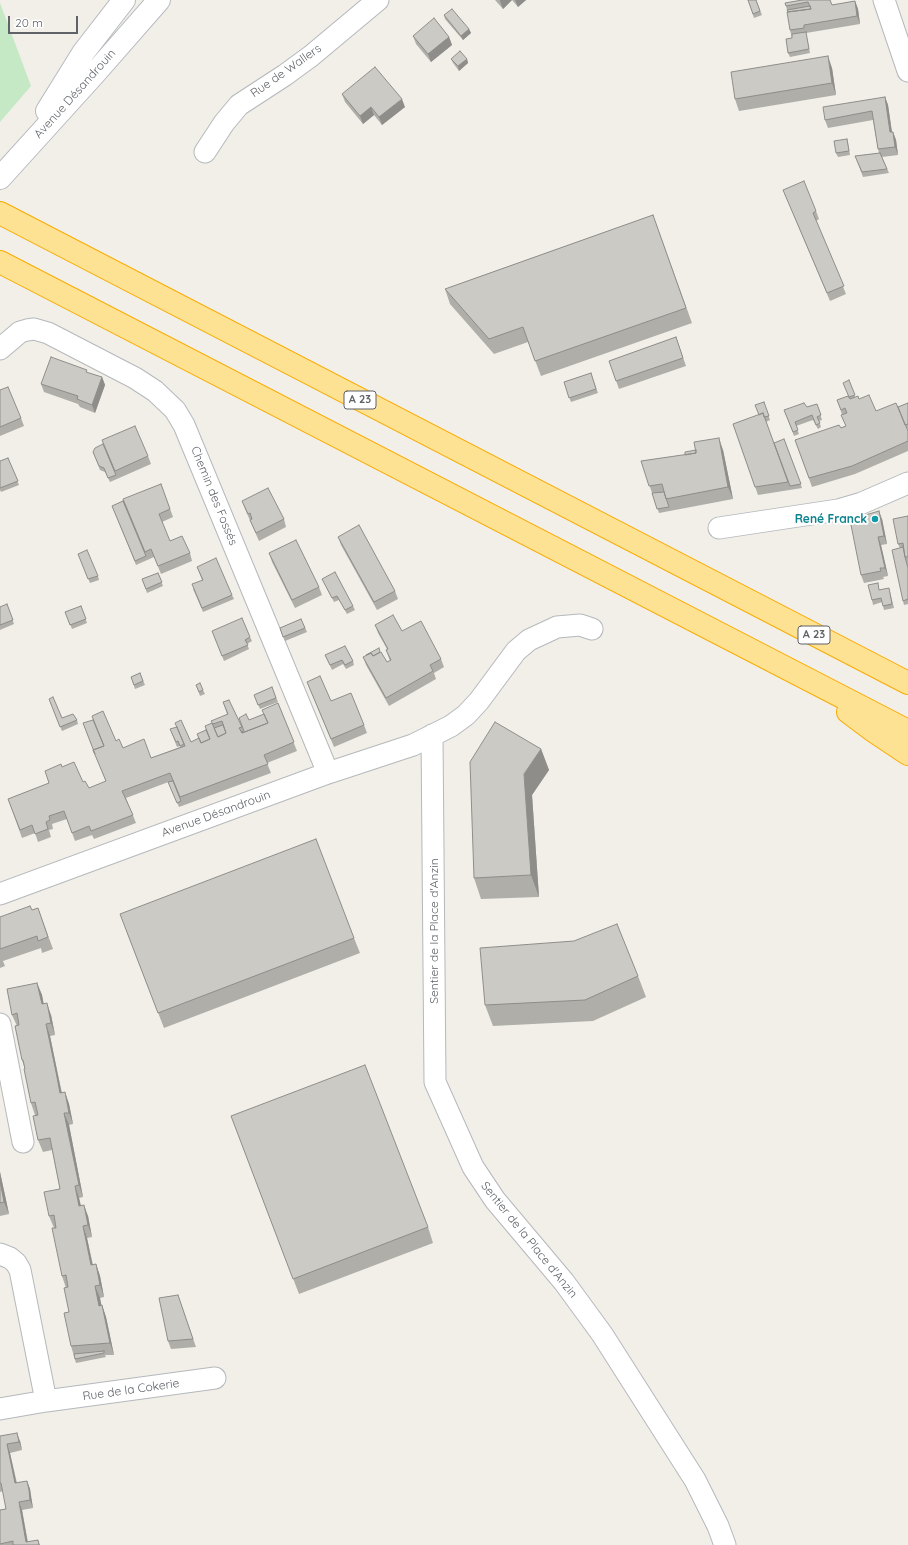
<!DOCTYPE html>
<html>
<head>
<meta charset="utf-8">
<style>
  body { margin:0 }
  #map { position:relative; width:908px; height:1545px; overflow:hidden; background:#f1efe8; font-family:Quicksand,sans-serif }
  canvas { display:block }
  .scale { position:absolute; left:8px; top:16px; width:70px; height:18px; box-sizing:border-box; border:2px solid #5f6368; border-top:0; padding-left:5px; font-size:12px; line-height:14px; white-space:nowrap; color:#5f6368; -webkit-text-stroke:3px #fff; paint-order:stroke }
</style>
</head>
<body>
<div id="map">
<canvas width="908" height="1545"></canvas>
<div class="scale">20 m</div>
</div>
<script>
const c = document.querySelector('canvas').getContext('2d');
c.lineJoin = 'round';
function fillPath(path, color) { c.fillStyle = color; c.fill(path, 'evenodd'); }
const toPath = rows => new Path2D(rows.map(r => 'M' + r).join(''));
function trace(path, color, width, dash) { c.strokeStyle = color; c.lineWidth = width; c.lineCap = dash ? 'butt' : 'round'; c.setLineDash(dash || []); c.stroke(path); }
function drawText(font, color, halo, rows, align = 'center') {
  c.font = font + ' Quicksand,sans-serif'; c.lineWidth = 4; c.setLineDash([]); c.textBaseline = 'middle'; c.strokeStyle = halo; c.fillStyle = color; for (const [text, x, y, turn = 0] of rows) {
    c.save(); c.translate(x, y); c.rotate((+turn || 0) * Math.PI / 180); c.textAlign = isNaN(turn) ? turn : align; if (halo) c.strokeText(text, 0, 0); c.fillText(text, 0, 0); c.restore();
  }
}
fillPath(toPath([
  [0,3,31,86,0,122]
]), '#c5e8c5');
const minor = toPath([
  [884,0,908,71],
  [205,152,224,123,239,105,285,75,311,56,378,0],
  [0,349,20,332,27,330,34,329,48,333,135,378,155,391,175,410,184,425,328,773],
  [719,528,838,510,862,503,908,483],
  [432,735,435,1082,473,1167,495,1200,564,1282,602,1334,695,1480,718,1526,725,1545],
  [0,894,328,773,413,745,451,726,466,715,479,701,516,651,529,640,557,627,580,625,592,629],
  [0,1024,23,1142],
  [0,1254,10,1258,16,1263,20,1270,46,1401],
  [0,1409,46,1401,215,1378]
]);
const secondary = toPath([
  [47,111,83,53,124,0],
  [0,178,96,72,159,0]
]);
const motorway = toPath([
  [0,213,908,683],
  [0,262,908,731],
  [848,712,872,730,908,754]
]);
trace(minor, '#b5b8bc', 23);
trace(secondary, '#b6babf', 24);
trace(motorway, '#f9ab00', 24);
trace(minor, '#fff', 21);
trace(secondary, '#fff', 22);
trace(motorway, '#fde293', 22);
fillPath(toPath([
  [495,0,526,0,518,7,512,0,503,9],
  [748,0,756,0,762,15,754,18],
  [802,0,832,5,855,1,858,9,860,24,806,33,810,53,790,57,788,53,792,38,790,30,787,10,786,6],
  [444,15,469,29,471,33,463,40,445,19],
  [413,36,449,37,452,45,431,62,416,44],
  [451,59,467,59,468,63,459,71,453,63],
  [832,68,836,95,739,111,735,99],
  [342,94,405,107,382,125,374,115,363,124,345,102],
  [885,97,888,105,892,132,893,132,896,140,898,155,882,157,889,173,863,177,855,156,879,153,878,149,873,120,828,128,825,120],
  [847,139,848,143,850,155,838,157,836,153],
  [783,190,816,211,819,219,816,221,846,294,830,301],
  [653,215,692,323,541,376,528,342,494,354,450,304,445,289],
  [676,337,686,366,619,389,609,361],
  [88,373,102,377,105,385,95,413,80,407,78,404,44,392,41,384],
  [591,373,598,393,571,402,564,382],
  [849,380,855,397,859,399,876,411,898,407,908,403,908,428,907,429,908,432,908,451,855,474,812,487,795,440,846,426,837,400,848,396],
  [0,390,21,418,24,426,0,436],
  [764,402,770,420,766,422,786,476,784,439,802,488,758,495,733,424,759,415],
  [817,404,822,420,819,421,821,427,818,429,813,420,796,426,799,434,794,436,784,410,807,407],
  [723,450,733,499,659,513,641,461],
  [93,452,148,456,151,464,110,482,105,472,100,470],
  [8,458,19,485,1,492,0,490,0,461],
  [161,484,173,517,162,522,170,541,190,553,192,561,161,574,154,557,136,565,112,506,123,501],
  [242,501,284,519,286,527,259,541,245,509],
  [908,516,908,604,904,605,903,601,900,548,898,544],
  [882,519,887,544,881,545,888,576,883,577,884,579,864,583,861,575],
  [338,537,395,591,398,599,377,610,341,545],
  [269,553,319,587,322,595,295,608,272,562],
  [78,554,98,576,99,580,90,583],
  [197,567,232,595,234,599,203,612,193,589,202,580],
  [158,573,163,586,147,593,142,579],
  [322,579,353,606,355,610,347,614,339,600,334,602,324,583],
  [880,590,890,592,894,608,884,610,882,602,873,605,872,600],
  [7,604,14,624,0,630,0,607],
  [81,606,87,623,72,629,65,612],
  [301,619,307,632,285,641,280,628],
  [375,625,402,631,441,659,444,667,434,673,436,679,389,706,366,665,363,657,387,662,390,661,386,650,387,649,378,633],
  [212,631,250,637,252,641,247,644,249,649,224,661],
  [325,655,353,661,354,665,346,669,343,664,332,670],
  [140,673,145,685,135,689,131,677],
  [307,682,331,701,364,725,367,733,334,747],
  [196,685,203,690,205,694,200,696],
  [272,687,278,702,260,709,254,695],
  [49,699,62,718,77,720,78,724,62,731],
  [223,702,241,724,264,714,278,703,297,751,267,763,271,773,179,807,170,786,171,781,126,798,136,823,94,839,92,835,75,841,67,819,52,824,53,829,49,830,51,837,38,842,35,833,22,838,8,799,49,783,62,767,83,782,89,788,106,782,83,723,116,741,123,748,151,758,180,747,180,746,177,747,170,729,191,742,199,738,212,723,227,714],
  [541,749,549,770,532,795,539,897,481,899,474,878],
  [38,908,53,949,42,953,41,948,3,961,5,966,0,968,0,917,32,910],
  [126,930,354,938,360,953,164,1028],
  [638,976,646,997,593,1021,493,1026,485,1005],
  [37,983,42,995,43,1003,51,1015,55,1035,50,1036,60,1084,62,1093,65,1092,69,1104,73,1124,69,1125,83,1197,79,1198,81,1205,88,1216,92,1237,87,1238,93,1265,96,1264,100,1276,104,1297,100,1298,101,1305,102,1305,106,1317,114,1355,105,1355,106,1357,76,1363,71,1346,69,1312,66,1288,62,1276,54,1228,49,1216,60,1189,52,1150,43,1152,38,1140,35,1115,31,1103,25,1069,22,1060,17,1026,12,1015],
  [231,1116,428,1227,433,1243,299,1294],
  [0,1172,9,1214,0,1216],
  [178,1295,196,1347,171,1349,168,1341],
  [0,1436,20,1441,22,1450,10,1453,17,1483,27,1481,30,1489,31,1498,33,1508,22,1510,28,1542,38,1540,40,1545,0,1545,0,1510,6,1509,3,1491,0,1492]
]), '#afaea9');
fillPath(toPath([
  [500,0,512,0,503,9,500,1],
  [515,0,526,0,518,7],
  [855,1,858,9,860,24,857,16],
  [469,29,471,33,463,40,461,36],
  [449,37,452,45,431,62,428,54],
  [828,56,832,68,836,95,832,83],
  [467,59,468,63,459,71,458,66],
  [885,97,888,105,893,140,890,132],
  [402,99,405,107,382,125,379,117],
  [371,107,374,115,363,124,360,116],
  [893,132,896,140,898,155,895,147],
  [102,377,105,385,95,413,92,405],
  [719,438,723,450,733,499,728,487],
  [879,511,882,519,887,544,884,536],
  [878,537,881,545,888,576,885,568],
  [541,749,549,770,532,795,539,897,531,875,524,774],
  [37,983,42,995,46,1015,42,1004],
  [47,1003,51,1015,55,1035,51,1023],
  [46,1024,50,1036,64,1105,60,1093],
  [65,1092,69,1104,73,1124,69,1113],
  [64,1113,69,1125,83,1197,79,1185],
  [0,1172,9,1214,4,1202,0,1181],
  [75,1186,79,1198,83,1218,79,1206],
  [84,1205,88,1216,92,1237,88,1225],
  [83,1226,87,1238,95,1277,91,1265],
  [96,1264,100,1276,104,1297,100,1285],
  [95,1286,100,1298,104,1318,99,1306],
  [102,1305,106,1317,114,1355,110,1343],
  [17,1433,20,1441,22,1450,19,1442],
  [7,1444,10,1453,18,1491,15,1483],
  [27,1481,30,1489,33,1508,30,1500],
  [19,1502,22,1510,28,1545,26,1542]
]), '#8f8d8a');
const building = toPath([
  [748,0,756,0,760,11,753,14,748,0],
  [802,0,830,0,832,5,855,1,857,16,804,25,804,28,790,30,787,12,811,9,808,2,786,6,785,3,802,0],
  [810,6,811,9,788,12,787,10,810,6],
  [452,9,469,29,461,36,444,15,452,9],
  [434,18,449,37,428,54,413,36,434,18],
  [806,32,809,49,788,53,786,39,792,38,792,34,806,32],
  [460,51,467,59,458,66,451,59,460,51],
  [828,56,832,83,735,99,731,72,828,56],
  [375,67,402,99,379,117,371,107,360,116,342,94,375,67],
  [885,97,890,132,893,132,895,147,878,149,872,111,825,120,823,107,885,97],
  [847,139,849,151,836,153,834,141,847,139],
  [880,153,887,169,862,172,855,156,880,153],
  [804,181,816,211,813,213,844,286,827,293,783,190,804,181],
  [653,215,686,308,535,361,523,327,489,339,445,289,653,215],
  [676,337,683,358,616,381,609,361,676,337],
  [51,357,87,370,86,372,102,377,92,405,77,399,78,396,41,384,51,357],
  [591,373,596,389,569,398,564,382,591,373],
  [849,380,855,395,849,397,843,383,849,380],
  [8,387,21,418,0,427,0,390,8,387],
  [869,395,876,411,896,403,908,431,908,441,852,466,809,478,795,440,839,425,841,428,846,426,841,415,847,413,845,408,841,410,837,400,848,396,850,399,858,396,859,399,869,395],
  [764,402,769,416,764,417,763,413,759,415,755,405,764,402],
  [804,403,807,407,817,404,821,415,817,417,820,423,816,425,812,415,795,422,798,430,793,432,784,410,804,403],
  [908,403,908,424,905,425,898,407,908,403],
  [763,413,788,482,755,487,733,424,763,413],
  [135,426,148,456,115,471,102,440,135,426],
  [719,438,728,487,666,499,662,484,649,486,641,461,696,453,694,442,719,438],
  [784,439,801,484,790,486,774,443,784,439],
  [103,444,116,475,108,478,104,468,99,466,93,452,95,448,103,444],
  [696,450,696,453,685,455,685,452,696,450],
  [8,458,18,481,0,488,0,461,8,458],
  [161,484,170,509,159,514,170,541,182,536,190,553,158,566,151,549,145,552,123,499,161,484],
  [268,488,284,519,256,533,250,520,252,519,250,513,248,514,242,501,268,488],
  [664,492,669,507,657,509,652,493,664,492],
  [123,501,146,556,135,561,112,506,123,501],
  [879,511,884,536,878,537,885,568,880,568,881,571,861,575,851,525,863,521,862,516,879,511],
  [908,516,908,557,905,557,903,543,898,544,893,519,908,516],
  [359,525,395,591,374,602,338,537,359,525],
  [296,540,319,587,292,600,269,553,296,540],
  [903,547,905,557,908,568,908,599,903,601,892,550,903,547],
  [87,550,98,576,88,579,78,554,87,550],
  [216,558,232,595,202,608,192,584,203,580,197,567,216,558],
  [335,572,353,606,345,610,337,596,332,598,322,579,335,572],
  [158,573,162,582,146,589,142,579,158,573],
  [878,583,879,590,889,588,892,604,883,606,881,598,872,600,868,585,878,583],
  [7,604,13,620,0,625,0,607,7,604],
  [81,606,86,619,70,625,65,612,81,606],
  [393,615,402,631,421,621,441,659,430,665,433,671,386,698,363,657,371,653,373,656,381,652,387,662,391,660,386,650,388,649,375,625,393,615],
  [242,618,250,637,245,640,248,645,222,656,212,631,242,618],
  [301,619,305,628,283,637,280,628,301,619],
  [345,646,353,661,345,665,342,660,330,665,325,655,345,646],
  [379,648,380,652,373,656,371,653,366,655,379,648],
  [140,673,143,681,134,685,131,677,140,673],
  [320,676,331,701,351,693,364,725,331,739,307,682,320,676],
  [200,683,203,690,199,692,196,685,200,683],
  [272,687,276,698,258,705,254,695,272,687],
  [53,697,62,718,73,714,77,720,60,727,49,699,53,697],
  [229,700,242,727,239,728,242,733,268,723,262,710,278,703,294,742,264,755,268,764,180,797,170,773,122,791,133,815,91,831,89,826,72,833,64,811,49,816,50,820,46,822,48,829,35,834,32,825,20,830,8,799,49,783,45,771,61,764,62,767,74,762,83,782,85,781,89,788,106,781,93,750,104,746,92,716,103,711,116,741,119,739,123,748,144,739,151,758,185,746,175,723,181,720,191,742,199,738,201,743,210,739,205,726,212,723,218,737,226,733,222,721,213,724,211,721,228,714,223,702,229,700],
  [246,714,249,720,264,714,268,723,242,733,241,732,244,731,239,718,246,714],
  [93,720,104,746,93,750,95,754,83,723,93,720],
  [495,722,541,749,524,774,531,875,474,878,470,762,495,722],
  [223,725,226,733,218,737,214,728,223,725],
  [177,727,184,744,180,746,178,741,176,742,170,729,177,727],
  [206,730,210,739,201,743,197,734,206,730],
  [173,781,181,801,177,803,168,782,173,781],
  [316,839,354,938,158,1013,120,914,316,839],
  [30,906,32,910,38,908,48,937,38,941,37,936,0,949,0,917,30,906],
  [617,924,638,976,585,1000,485,1005,480,948,574,941,617,924],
  [37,983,42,1004,47,1003,51,1023,46,1024,56,1072,60,1093,65,1092,69,1113,64,1113,79,1185,75,1186,79,1206,84,1205,88,1225,83,1226,91,1265,96,1264,100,1285,95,1286,99,1306,102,1305,110,1343,71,1346,64,1313,69,1312,64,1288,68,1287,66,1275,62,1276,52,1228,56,1228,54,1215,49,1216,44,1192,60,1189,50,1138,38,1140,33,1116,38,1115,35,1102,31,1103,24,1069,25,1069,23,1060,22,1060,15,1026,19,1025,17,1013,12,1015,7,989,37,983],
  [365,1065,428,1227,293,1279,231,1116,365,1065],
  [0,1181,4,1202,0,1203,0,1181],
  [178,1295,193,1339,168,1341,159,1298,178,1295],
  [104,1351,104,1353,75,1359,74,1354,104,1351],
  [17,1433,19,1442,7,1444,15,1483,27,1481,29,1490,30,1500,19,1502,26,1542,38,1540,39,1545,13,1545,13,1541,0,1544,0,1510,6,1509,1,1483,0,1483,0,1436,17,1433]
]);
fillPath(building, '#cccac5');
trace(building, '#8f8d8a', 1);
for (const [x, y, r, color] of [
  [875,519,4,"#0f9aa8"]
]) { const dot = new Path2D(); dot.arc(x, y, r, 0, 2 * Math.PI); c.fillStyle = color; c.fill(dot); trace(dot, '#fff', 1.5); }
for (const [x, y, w] of [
  [360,400,32],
  [814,635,32]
]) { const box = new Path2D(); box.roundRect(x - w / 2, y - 9, w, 18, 3); c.fillStyle = '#fff'; c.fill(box); trace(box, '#5f6368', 1); }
drawText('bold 11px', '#5f6368', null, [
  ["A 23",360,400],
  ["A 23",814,635]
]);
drawText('12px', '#5f6368', '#fff', [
  ["Rue de Wallers",286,71,-35],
  ["Avenue Désandrouin",75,94,-48],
  ["Chemin des Fossés",214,496,68],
  ["Avenue Désandrouin",216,814,-20],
  ["Sentier de la Place d'Anzin",434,931,-90],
  ["Sentier de la Place d'Anzin",529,1240,51],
  ["Rue de la Cokerie",131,1390,-8]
]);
drawText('bold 12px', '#0d838f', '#fff', [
  ["René Franck",867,519]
], 'right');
</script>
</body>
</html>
